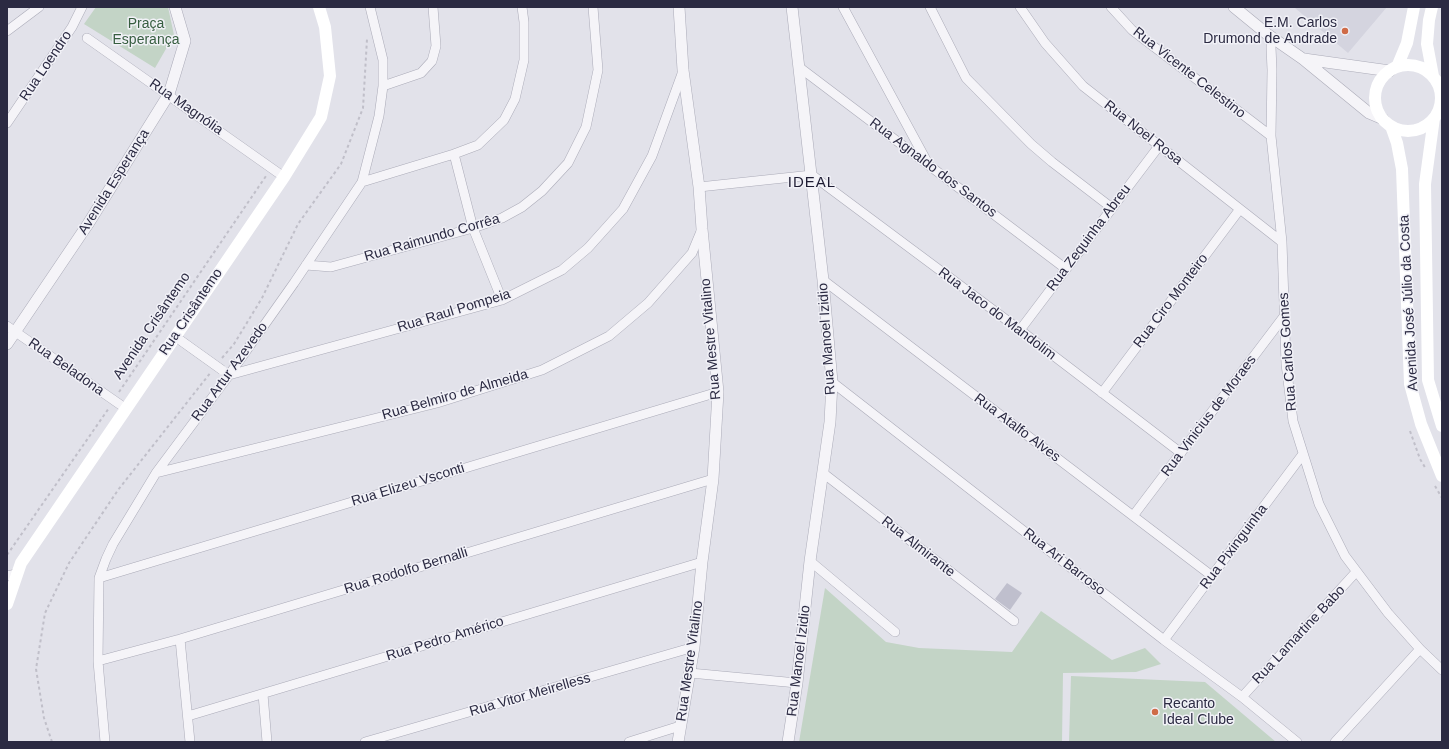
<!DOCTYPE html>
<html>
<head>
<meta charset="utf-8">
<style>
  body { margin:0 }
  #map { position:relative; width:1449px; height:749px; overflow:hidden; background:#e2e2ea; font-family:Arial,sans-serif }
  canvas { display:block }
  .frame { position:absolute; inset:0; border:8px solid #2b2a42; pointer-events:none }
</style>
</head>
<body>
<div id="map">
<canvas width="1449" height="749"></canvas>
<div class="frame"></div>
</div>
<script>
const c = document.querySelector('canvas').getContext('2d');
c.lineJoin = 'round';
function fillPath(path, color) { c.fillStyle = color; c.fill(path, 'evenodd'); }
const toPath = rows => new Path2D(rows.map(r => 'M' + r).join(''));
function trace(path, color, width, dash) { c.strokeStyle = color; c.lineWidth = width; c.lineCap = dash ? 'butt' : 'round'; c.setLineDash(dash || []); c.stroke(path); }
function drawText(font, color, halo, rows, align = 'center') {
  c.font = font + ' Arial,sans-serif'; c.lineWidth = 3; c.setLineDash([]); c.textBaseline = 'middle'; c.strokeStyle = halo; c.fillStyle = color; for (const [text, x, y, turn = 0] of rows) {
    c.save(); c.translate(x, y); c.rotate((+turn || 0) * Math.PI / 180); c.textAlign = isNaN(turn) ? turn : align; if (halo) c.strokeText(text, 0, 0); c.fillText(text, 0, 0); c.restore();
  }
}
fillPath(toPath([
  [1296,7,1387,7,1348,53,1295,8]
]), '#d4d4df');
fillPath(toPath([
  [96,7,168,7,174,35,155,68,84,24],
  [825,588,886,642,919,648,1012,652,1041,611,1112,660,1145,648,1161,664,1136,672,1063,673,1062,742,799,742],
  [1071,676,1205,682,1276,742,1069,742]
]), '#c3d4c6');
fillPath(toPath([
  [1007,583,1022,593,1010,610,995,599]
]), '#bfbfcd');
const minor = toPath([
  [843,7,926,160],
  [930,7,966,78,1031,144,1052,162,1112,208],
  [1020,7,1045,43,1083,86,1282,242],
  [1111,7,1132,30,1271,136],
  [7,31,39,7],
  [1272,37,1271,47,1272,70,1271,136,1282,242,1286,364,1293,421,1319,504,1345,556,1388,613,1420,649,1442,670],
  [87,38,284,177],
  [799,67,1066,269],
  [383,86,421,73,432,61,436,46,433,7],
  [1441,97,1442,97],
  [7,123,72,27,82,7],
  [454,154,473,228,502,300],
  [362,182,454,154,478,145,504,120,515,99,524,60,524,22,522,7],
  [699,187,812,175,1020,330,1181,453],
  [306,265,331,267,473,228,502,218,522,207,542,191,568,163,586,127,598,70,593,7],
  [823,280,1212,576],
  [7,326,125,408],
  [1020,330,1159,146],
  [227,374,229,375,502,300,562,270,588,248,623,209,652,156,683,71],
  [832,382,1164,640,1242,697,1297,742],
  [1102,393,1240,209],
  [156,473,437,403,542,370,609,336,648,303,692,253,702,229],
  [823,473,1014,621],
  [1133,516,1285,315],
  [810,561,895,632],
  [7,576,16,574],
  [99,578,718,392],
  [180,639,190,742],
  [1164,640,1303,454],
  [98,661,180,639,713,479],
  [690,673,797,683],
  [263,694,267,742],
  [1242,697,1356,572],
  [188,716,702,562],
  [105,742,98,661,99,578,106,559,113,544,156,473,229,375,294,283,362,182,379,116,383,86,383,60,370,7],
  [365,742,694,647],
  [629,742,680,726],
  [1335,742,1420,649]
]);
const tertiary = toPath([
  [1234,7,1267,34,1303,59,1369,113,1383,119],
  [1304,59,1390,71],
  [7,344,88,224,169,94,185,41,175,7],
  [678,742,694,647,702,562,713,479,718,392,702,229,699,187,683,70,679,7],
  [788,742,797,683,810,561,830,422,832,382,823,280,792,7]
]);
trace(minor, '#ababb8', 10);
trace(tertiary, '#ababb8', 12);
trace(toPath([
  [222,358,234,344,262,298,298,224,341,164,363,108,367,39],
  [119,392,266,176],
  [1410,431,1420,459,1426,469],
  [1435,486,1442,498],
  [7,555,109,408],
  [52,742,44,718,36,669,45,613,69,563,118,490,211,372]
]), '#c0bfc9', 2, [3, 3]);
trace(minor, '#f5f4f8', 9);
trace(tertiary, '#f5f4f8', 11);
trace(toPath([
  [1432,7,1429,20,1427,44,1433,76],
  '1375 98a33 33 0 1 1 66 0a33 33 0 1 1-66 0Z',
  [1397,67,1407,43,1414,7],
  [1434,118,1425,184,1428,380,1442,426],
  [1391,126,1397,143,1402,169,1410,384,1421,424,1442,476],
  [7,604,21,563,284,177,321,117,330,76,325,27,319,7]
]), '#fff', 12);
const minorBridge = toPath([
  [180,340,222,370]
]);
trace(minorBridge, '#ababb8', 10, []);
trace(minorBridge, '#f5f4f8', 9);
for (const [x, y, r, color] of [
  [1345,31,4,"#cf6b47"],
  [1155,712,4,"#cf6b47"]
]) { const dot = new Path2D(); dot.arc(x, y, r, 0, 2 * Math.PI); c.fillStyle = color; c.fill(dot); trace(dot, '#f1f1f7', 1.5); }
drawText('14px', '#2b2a42', '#f1f1f7', [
  ["E.M. Carlos",1337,23],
  ["Drumond de Andrade",1337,39],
  ["Recanto",1163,704,"left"],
  ["Ideal Clube",1163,720,"left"]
], 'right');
drawText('14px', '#375e40', '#f1f1f7', [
  ["Praça",146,24],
  ["Esperança",146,40]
]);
drawText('14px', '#2b2a42', '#f1f1f7', [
  ["Rua Loendro",46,66,-56],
  ["Rua Vicente Celestino",1189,73,38],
  ["Rua Magnólia",186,107,35],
  ["Rua Noel Rosa",1143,133,38],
  ["Rua Agnaldo dos Santos",933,168,37],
  ["Avenida Esperança",114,182,-58],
  ["Rua Raimundo Corrêa",432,238,-16],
  ["Rua Zequinha Abreu",1089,238,-53],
  ["Rua Ciro Monteiro",1171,301,-53],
  ["Avenida José Júlio da Costa",1409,303,-93],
  ["Rua Raul Pompeia",454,311,-17],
  ["Rua Crisântemo",191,312,-56],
  ["Rua Jaco do Mandolim",997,314,37],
  ["Avenida Crisântemo",152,326,-56],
  ["Rua Mestre Vitalino",711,339,-95],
  ["Rua Manoel Izidio",827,339,-94],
  ["Rua Carlos Gomes",1288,352,-94],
  ["Rua Beladona",66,367,35],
  ["Rua Artur Azevedo",230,372,-54],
  ["Rua Belmiro de Almeida",455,395,-16],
  ["Rua Vinicius de Moraes",1209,416,-53],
  ["Rua Atalfo Alves",1017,428,37],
  ["Rua Elizeu Vsconti",408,485,-17],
  ["Rua Almirante",918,547,38],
  ["Rua Pixinguinha",1234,547,-53],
  ["Rua Ari Barroso",1064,562,38],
  ["Rua Rodolfo Bernalli",406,571,-17],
  ["Rua Lamartine Babo",1299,635,-47],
  ["Rua Pedro Américo",445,639,-17],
  ["Rua Mestre Vitalino",690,661,-82],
  ["Rua Manoel Izidio",799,661,-83],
  ["Rua Vitor Meirelless",530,695,-16]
]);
c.letterSpacing = '1px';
drawText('15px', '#1e1c33', '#f1f1f7', [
  ["IDEAL",812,183]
]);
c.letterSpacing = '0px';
</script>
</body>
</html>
